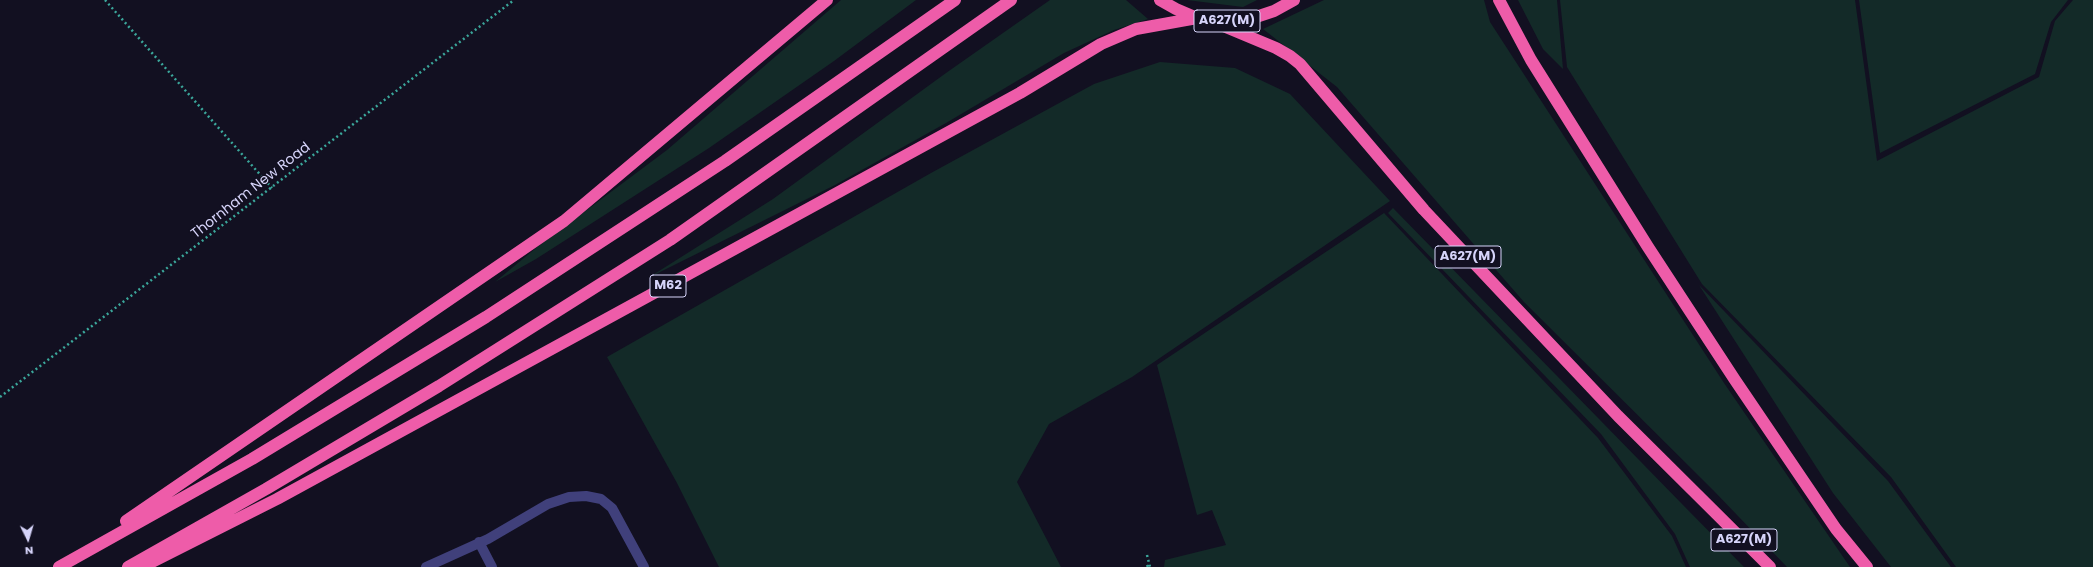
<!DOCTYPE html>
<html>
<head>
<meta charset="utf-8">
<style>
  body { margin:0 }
  #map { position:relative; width:2093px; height:567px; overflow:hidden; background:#121021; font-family:Poppins,sans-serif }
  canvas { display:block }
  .north { position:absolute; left:8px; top:519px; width:40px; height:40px; -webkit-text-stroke:3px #121021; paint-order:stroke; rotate:175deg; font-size:11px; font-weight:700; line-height:16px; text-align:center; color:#d6d4fa }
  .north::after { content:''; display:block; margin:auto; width:14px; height:18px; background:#d6d4fa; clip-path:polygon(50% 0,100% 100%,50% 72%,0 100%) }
</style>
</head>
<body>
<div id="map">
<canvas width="2093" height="567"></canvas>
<div class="north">N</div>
</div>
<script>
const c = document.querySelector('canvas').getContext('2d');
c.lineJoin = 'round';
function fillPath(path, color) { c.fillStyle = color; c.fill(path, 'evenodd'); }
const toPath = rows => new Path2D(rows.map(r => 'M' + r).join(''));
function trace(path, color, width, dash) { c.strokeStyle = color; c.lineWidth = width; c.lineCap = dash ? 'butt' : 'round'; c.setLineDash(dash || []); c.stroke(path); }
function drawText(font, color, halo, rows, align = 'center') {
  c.font = font + ' Poppins,sans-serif'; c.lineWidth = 3; c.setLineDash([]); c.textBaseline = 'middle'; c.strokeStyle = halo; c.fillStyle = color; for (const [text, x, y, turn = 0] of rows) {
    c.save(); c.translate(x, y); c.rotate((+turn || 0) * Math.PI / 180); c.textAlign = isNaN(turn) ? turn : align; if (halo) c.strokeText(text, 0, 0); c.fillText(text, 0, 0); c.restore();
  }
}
fillPath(toPath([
  [841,0,916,0,834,61,709,148,536,259,495,282,536,248,667,150],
  [1050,0,1126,0,1148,19,1114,30,1064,53,946,123,835,185,648,278,773,199,946,73],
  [1187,0,1257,0,1243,7],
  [1324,0,1484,0,1490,22,1724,383,1850,567,1787,567,1713,490,1524,302,1337,87,1263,29],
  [1518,0,1557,0,1563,69,1543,49],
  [1560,0,1855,0,1877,161,2039,77,2055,21,2073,0,2093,0,2093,567,1956,567,1891,477,1702,284,1567,67],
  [1859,0,2068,0,2051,22,2035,74,1880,153],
  [1160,62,1235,68,1290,94,1390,201,1132,377,1049,424,1017,482,1061,567,719,567,677,483,607,357,931,173,1094,84],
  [1393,208,1683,505,1744,567,1690,567,1675,534,1601,434,1388,213],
  [1384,213,1598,438,1672,536,1686,567,1164,567,1165,560,1226,545,1212,510,1197,515,1157,365],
  [1699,285,1888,481,1951,567,1891,567,1833,493]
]), '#132a28');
trace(toPath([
  [105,0,272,188],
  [0,397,514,0],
  [1147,555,1150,567],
  [1147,565,1148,567]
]), '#3ba79b', 2.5, [2, 3]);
trace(toPath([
  [479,542,492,567],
  [426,567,488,539,548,504,569,497,586,496,601,499,612,508,644,567]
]), '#40407b', 10);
trace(toPath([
  [1160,0,1176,9,1197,18],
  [1499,0,1531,60,1648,247,1735,380,1836,529,1867,567],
  [1209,20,1276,48,1290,56,1300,64,1424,210,1618,416,1770,567],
  [1219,20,1253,18,1274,11,1294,0],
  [126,521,564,221,827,0],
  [59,567,252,459,486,317,725,161,955,0],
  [128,567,266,489,439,386,670,240,1011,0],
  [142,567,277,499,1020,93,1101,44,1136,29,1197,18]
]), '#ee5ca9', 12);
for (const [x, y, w] of [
  [1227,21,66],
  [1468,257,66],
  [668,286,36],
  [1744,540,66]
]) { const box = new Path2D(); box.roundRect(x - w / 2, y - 11, w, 22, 3); c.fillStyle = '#121021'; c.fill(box); trace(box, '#d6d4fa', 1); }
drawText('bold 13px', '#d6d4fa', null, [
  ["A627(M)",1227,21],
  ["A627(M)",1468,257],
  ["M62",668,286],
  ["A627(M)",1744,540]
]);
drawText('14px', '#d6d4fa', '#121021', [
  ["Thornham New Road",251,191,-38]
]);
</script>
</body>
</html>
